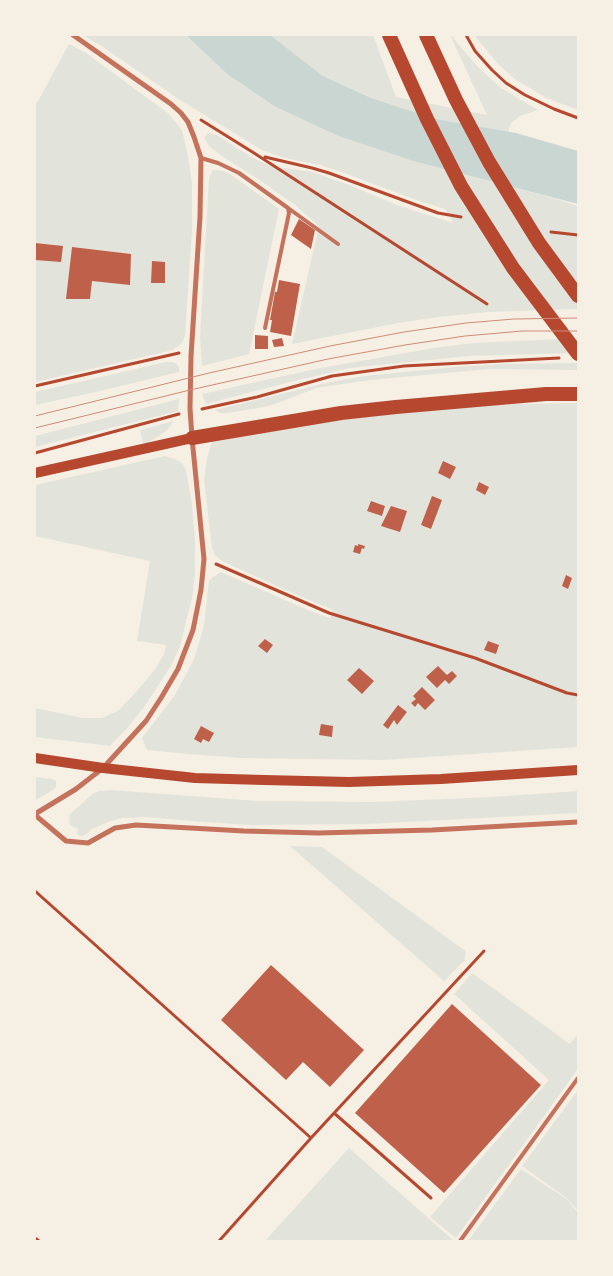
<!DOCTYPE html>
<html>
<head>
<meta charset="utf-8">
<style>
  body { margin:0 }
  #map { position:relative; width:613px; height:1276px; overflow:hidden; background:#f6efe4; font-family:"Noto Sans",sans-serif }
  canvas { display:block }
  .frame { position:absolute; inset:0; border:36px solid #f6efe4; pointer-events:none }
</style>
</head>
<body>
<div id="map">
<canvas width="613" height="1276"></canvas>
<div class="frame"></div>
</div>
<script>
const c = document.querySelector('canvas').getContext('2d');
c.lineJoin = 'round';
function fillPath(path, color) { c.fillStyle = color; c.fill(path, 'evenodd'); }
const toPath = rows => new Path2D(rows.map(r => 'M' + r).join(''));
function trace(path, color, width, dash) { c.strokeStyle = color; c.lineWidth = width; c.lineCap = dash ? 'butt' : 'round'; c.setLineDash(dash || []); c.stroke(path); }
fillPath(toPath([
  [82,35,186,35,227,74,274,106,338,136,413,161,546,196,578,206,578,309,488,312,439,317,398,323,292,344,319,226,295,205,261,181,222,156,209,146,204,138,208,133,217,135,251,157,270,166,312,172,349,185,397,205,453,223,445,209,416,200,344,173,320,165,294,160,278,156,262,150,180,100,100,45],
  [270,35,373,35,396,97,487,115,450,35,452,35,457,43,478,67,501,88,538,110,520,116,511,123,508,132,436,119,371,98,323,76],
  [474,35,578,35,578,110,546,98,515,79,498,64],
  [69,44,86,53,169,114,182,130,188,156,192,183,192,231,185,336,182,343,173,350,35,382,35,102,37,103],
  [213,170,224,171,233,176,279,209,249,354,202,366,200,337,209,178],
  [558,339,578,340,578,353,469,356,350,368,290,382,206,404,202,394,315,369,434,348,473,343],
  [166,362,173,362,177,364,179,367,179,372,96,392,35,405,35,392],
  [578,363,578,370,489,369,370,380,316,388,278,403,265,407,227,413,220,413,215,410,330,382,365,376,454,367,504,364],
  [179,399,178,411,35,447,35,436],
  [578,403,578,747,383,760,241,758,187,754,147,750,142,738,175,695,194,659,204,626,209,580,221,572,310,611,330,618,333,610,281,588,222,561,215,555,212,548,204,480,207,458,212,442,350,418,455,407,516,404],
  [174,421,168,429,159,436,147,443,143,443,140,430],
  [165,456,175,459,183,464,186,471,192,504,195,541,195,575,192,598,180,646,172,664,147,703,128,727,110,746,35,737,35,708,83,718,102,718,118,711,137,691,156,668,164,654,166,645,137,641,150,561,35,536,35,485],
  [35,777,52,779,56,781,56,787,53,790,35,800],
  [110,790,258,801,374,802,492,797,578,791,578,813,368,824,252,825,203,822,146,817,122,818,108,822,92,829,85,835,81,836,77,834,78,829,70,825,69,819,70,814,94,793,99,791],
  [290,846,322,847,464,950,466,953,464,961,444,981],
  [472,973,570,1044,578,1034,578,1069,456,1238,430,1217,549,1080,454,994],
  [578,1090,578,1211,568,1199,522,1166],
  [349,1148,454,1241,265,1241],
  [521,1169,568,1200,578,1213,578,1241,468,1241]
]), '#e2e4dc');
fillPath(toPath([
  [186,35,270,35,323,76,371,98,436,119,516,133,578,151,578,204,413,161,338,136,274,106,227,74]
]), '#c9d6d2');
fillPath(toPath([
  [299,219,315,230,311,249,291,235],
  [35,243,63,246,61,262,35,260],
  [72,247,131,254,130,285,92,281,90,299,66,299],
  [152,261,165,262,165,283,151,283],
  [279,280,300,284,291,336,270,332,272,320,270,320,275,292,277,292],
  [255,335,268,336,268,349,255,349],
  [282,338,284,346,274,347,272,340],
  [443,461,456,467,450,479,438,473],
  [479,482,489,487,485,495,476,490],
  [432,496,442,500,431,529,421,525],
  [371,501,385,506,382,516,367,511],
  [391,506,407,511,400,532,381,526],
  [358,544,365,546,364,549,362,548,360,554,353,552,355,545,358,546],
  [566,575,572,578,568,589,562,586],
  [265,639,273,645,267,653,258,646],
  [488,641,499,645,496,654,484,650],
  [438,666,447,675,452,671,457,676,449,684,445,680,437,688,426,677],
  [359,668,374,681,362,694,347,680],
  [422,687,435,700,425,710,418,703,415,707,411,703,416,699,413,696],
  [398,705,407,712,397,725,394,720,388,729,383,725],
  [321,724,333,726,332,737,319,735],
  [201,726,214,733,209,742,203,739,201,743,194,739],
  [271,965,364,1050,330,1087,303,1062,286,1080,221,1020],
  [452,1004,541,1085,444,1193,355,1113]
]), '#bf614a');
trace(toPath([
  [466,35,475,51,492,70,506,83,525,95,554,109,578,118],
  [201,120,254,153,487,304],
  [265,157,312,168,329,173,438,213,461,217],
  [551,232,578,235],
  [35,386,179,353],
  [202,409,257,397,332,376,404,366,559,358],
  [35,453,179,414],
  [216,564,329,613,475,658,567,693,578,695],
  [35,891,311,1138],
  [334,1113,431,1198],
  [35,1238,39,1241],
  [219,1241,311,1138,484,951]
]), '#b5482f', 3);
trace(toPath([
  [201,158,218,163,239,173,288,208,289,213,265,328],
  [288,208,338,244],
  [460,1241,578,1078]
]), '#c5725c', 4);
trace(toPath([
  [35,814,76,789,103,768,146,721,161,698,178,669,193,630,201,590,204,559,192,438,190,408,191,356,200,217,201,158,194,137,188,122,181,113,171,104,73,35],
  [35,815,66,841,88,843,115,828,136,825,244,831,318,833,432,830,578,822]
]), '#c5725c', 5);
trace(toPath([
  [35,473,192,438],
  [35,758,103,768,195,778,264,780,349,782,441,779,578,770]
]), '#b5482f', 10);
trace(toPath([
  [389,35,427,119,461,186,513,268,578,354],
  [426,35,456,100,489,162,539,243,578,296],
  [192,438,341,413,396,407,546,394,578,394]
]), '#b5482f', 14);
trace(toPath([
  [35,416,209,373,330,346,404,332,466,323,514,319,578,318],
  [35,428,190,390,328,359,405,345,465,336,522,331,578,331]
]), '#cf8b77', 1);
</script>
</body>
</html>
